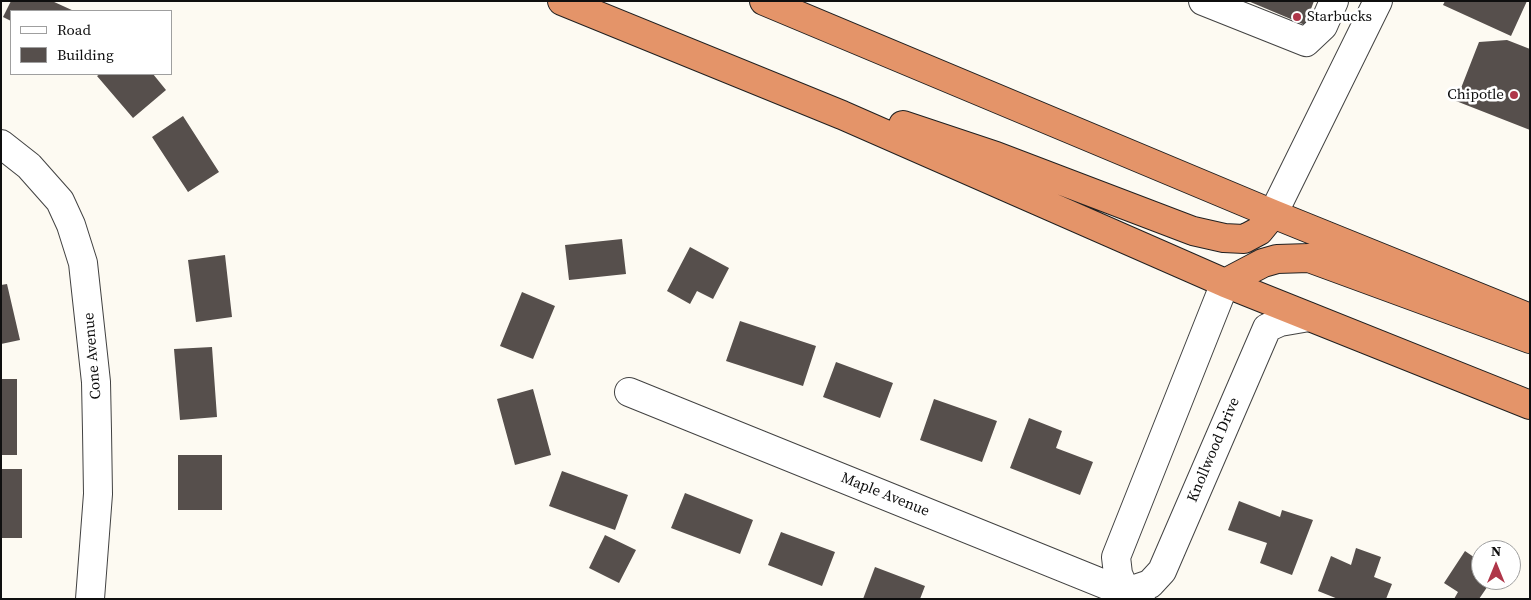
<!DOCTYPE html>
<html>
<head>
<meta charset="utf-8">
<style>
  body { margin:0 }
  #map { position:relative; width:1531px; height:600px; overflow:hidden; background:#fdfaf2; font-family:"Source Serif 4",serif }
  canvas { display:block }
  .frame { position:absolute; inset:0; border:2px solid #0f0f0f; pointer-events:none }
  .legend { position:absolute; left:10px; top:10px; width:162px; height:65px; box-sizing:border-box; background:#fff; border:1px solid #9f9f9f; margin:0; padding:6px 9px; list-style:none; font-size:15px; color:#0f0f0f }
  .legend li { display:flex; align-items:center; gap:10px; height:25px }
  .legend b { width:25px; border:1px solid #9f9f9f }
  .north { position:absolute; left:1471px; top:540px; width:50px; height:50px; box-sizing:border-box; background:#fff; border:1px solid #9f9f9f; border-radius:50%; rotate:0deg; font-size:14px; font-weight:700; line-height:20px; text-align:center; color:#0f0f0f }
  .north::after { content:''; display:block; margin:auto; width:18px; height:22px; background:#af3649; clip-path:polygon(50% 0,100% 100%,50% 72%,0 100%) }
</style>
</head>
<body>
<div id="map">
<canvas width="1531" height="600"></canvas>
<div class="frame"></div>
<ul class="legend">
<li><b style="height:6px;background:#fff"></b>Road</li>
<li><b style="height:14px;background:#564f4c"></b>Building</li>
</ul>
<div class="north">N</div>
</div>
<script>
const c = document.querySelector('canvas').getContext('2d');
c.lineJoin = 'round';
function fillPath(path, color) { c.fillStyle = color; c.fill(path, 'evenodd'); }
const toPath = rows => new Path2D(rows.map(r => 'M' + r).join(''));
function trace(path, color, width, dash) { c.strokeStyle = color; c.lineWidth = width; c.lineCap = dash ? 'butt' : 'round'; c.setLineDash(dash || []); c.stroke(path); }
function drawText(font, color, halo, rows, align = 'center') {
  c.font = font + ' "Source Serif 4",serif'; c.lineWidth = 5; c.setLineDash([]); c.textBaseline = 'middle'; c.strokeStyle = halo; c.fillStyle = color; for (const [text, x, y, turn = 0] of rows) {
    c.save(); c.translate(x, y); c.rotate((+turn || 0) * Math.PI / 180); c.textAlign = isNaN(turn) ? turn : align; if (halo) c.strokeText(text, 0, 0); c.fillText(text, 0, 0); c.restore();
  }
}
fillPath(toPath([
  [11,1,52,1,74,11,11,11,11,21,3,17],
  [1248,1,1314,1,1305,25],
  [1445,1,1527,1,1511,36,1443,5],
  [1507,40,1530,49,1530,130,1456,101,1479,42],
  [100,74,153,74,166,90,133,118,97,76],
  [183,116,219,172,188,192,152,137],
  [622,239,626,274,569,280,565,245],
  [690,247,729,268,713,299,697,291,690,304,667,291],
  [225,255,232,317,196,322,188,260],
  [7,284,20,340,1,344,1,285],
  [522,292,555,306,533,359,500,346],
  [740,321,816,346,803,386,726,361],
  [212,347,217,417,180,420,174,349],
  [836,362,893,383,880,418,823,397],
  [1,379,17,379,17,455,1,455],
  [533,389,551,455,515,465,497,399],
  [934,399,997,421,982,462,920,440],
  [1029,418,1062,431,1056,448,1093,462,1080,495,1010,468],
  [178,455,222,455,222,510,178,510],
  [1,469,22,469,22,538,1,538],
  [562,471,628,495,615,530,549,506],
  [685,493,753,520,740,554,671,528],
  [1239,501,1280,517,1282,510,1313,520,1292,575,1260,563,1267,543,1228,530],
  [781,532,835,552,822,586,768,565],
  [605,535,636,550,619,583,589,568],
  [1356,548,1381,557,1374,577,1392,584,1386,599,1338,599,1318,591,1331,556,1351,565],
  [1465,551,1481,562,1481,580,1492,580,1479,599,1454,599,1458,592,1444,583],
  [875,567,925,586,920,599,863,599]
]), '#564f4c');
const minor = toPath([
  [1203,1,1306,42,1323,26,1334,1],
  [1,144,29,166,60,201,71,225,83,263,96,382,97,431,98,494,90,599],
  [1273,214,1378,1],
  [629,392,1141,599],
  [1126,592,1150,584,1162,571,1267,328,1280,322,1309,317],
  [1123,599,1126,592,1118,574,1116,557,1225,283]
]);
const highway = toPath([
  [562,1,842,115,1225,283,1530,405],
  [764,1,1273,214,1530,318],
  [903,125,996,156,1193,231,1224,238,1244,239,1259,231,1273,214],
  [1225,283,1263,263,1277,259,1309,258,1530,339]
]);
trace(minor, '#424242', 30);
trace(highway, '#202020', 30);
trace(minor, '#fff', 28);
trace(highway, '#e49469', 28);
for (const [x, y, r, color] of [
  [1297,17,5,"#af3649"],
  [1514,95,5,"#af3649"]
]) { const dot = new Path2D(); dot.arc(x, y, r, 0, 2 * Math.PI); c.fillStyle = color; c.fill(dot); trace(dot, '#fff', 2); }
drawText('15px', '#0f0f0f', '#fff', [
  ["Starbucks",1307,17],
  ["Chipotle",1504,95,"right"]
], 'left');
drawText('15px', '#0f0f0f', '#fff', [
  ["Cone Avenue",93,356,-95],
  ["Knollwood Drive",1214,450,-67],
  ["Maple Avenue",885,495,22]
]);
</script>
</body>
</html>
